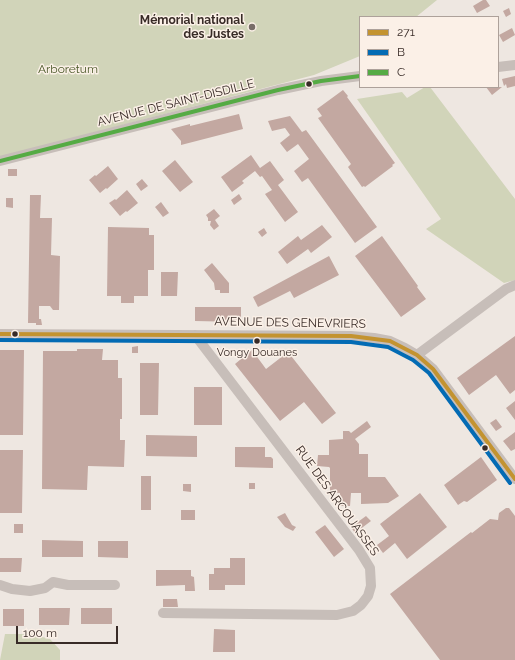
<!DOCTYPE html>
<html>
<head>
<meta charset="utf-8">
<style>
  body { margin:0 }
  #map { position:relative; width:515px; height:660px; overflow:hidden; background:#eee7e1; font-family:Raleway,sans-serif }
  canvas { display:block }
  .legend { position:absolute; left:359px; top:16px; width:140px; height:72px; box-sizing:border-box; background:#fbf0e7; border:1px solid #ada19a; margin:0; padding:5px 7px; list-style:none; font-size:12px; color:#382b27 }
  .legend li { display:flex; align-items:center; gap:8px; height:20px }
  .legend b { width:20px; border:1px solid #ada19a }
  .scale { position:absolute; left:16px; top:626px; width:102px; height:18px; box-sizing:border-box; border:2px solid #382b27; border-top:0; padding-left:5px; font-size:12px; line-height:14px; white-space:nowrap; color:#382b27; -webkit-text-stroke:3px #fbf0e7; paint-order:stroke }
</style>
</head>
<body>
<div id="map">
<canvas width="515" height="660"></canvas>
<ul class="legend">
<li><b style="height:5px;background:#c39330"></b>271</li>
<li><b style="height:5px;background:#036bb4"></b>B</li>
<li><b style="height:5px;background:#55ab44"></b>C</li>
</ul>
<div class="scale">100 m</div>
</div>
<script>
const c = document.querySelector('canvas').getContext('2d');
c.lineJoin = 'round';
function fillPath(path, color) { c.fillStyle = color; c.fill(path, 'evenodd'); }
const toPath = rows => new Path2D(rows.map(r => 'M' + r).join(''));
function trace(path, color, width, dash) { c.strokeStyle = color; c.lineWidth = width; c.lineCap = dash ? 'butt' : 'round'; c.setLineDash(dash || []); c.stroke(path); }
function drawText(font, color, halo, rows, align = 'center') {
  c.font = font + ' Raleway,sans-serif'; c.lineWidth = 3; c.setLineDash([]); c.textBaseline = 'middle'; c.strokeStyle = halo; c.fillStyle = color; for (const [text, x, y, turn = 0] of rows) {
    c.save(); c.translate(x, y); c.rotate((+turn || 0) * Math.PI / 180); c.textAlign = isNaN(turn) ? turn : align; if (halo) c.strokeText(text, 0, 0); c.fillText(text, 0, 0); c.restore();
  }
}
fillPath(toPath([
  [0,0,437,0,416,17,360,17,360,56,314,75,0,157],
  [425,87,430,87,515,199,515,280,504,283,426,229,441,219,357,99,402,92,407,98],
  [5,634,31,634,50,639,60,650,60,660,0,660]
]), '#d1d4b9');
fillPath(toPath([
  [483,0,486,0,490,6,477,13,473,6],
  [509,8,511,14,506,17,503,11],
  [512,28,515,35,503,42,499,35],
  [515,76,515,86,507,88,506,84,504,86,502,79],
  [486,87,502,87,492,95],
  [343,90,348,96,347,97,395,163,392,165,393,166,365,187,364,186,362,187,348,167,351,164,318,118,322,116,317,109],
  [239,114,243,129,181,145,181,141,171,129,190,124,190,126],
  [290,116,302,132,306,130,377,227,355,243,308,178,302,182,294,171,309,159,298,144,287,152,280,143,290,135,285,128,272,131,268,121],
  [251,155,260,168,270,161,284,180,278,185,298,212,285,222,265,194,272,190,262,176,260,177,255,171,242,181,244,183,232,192,221,177],
  [175,160,193,182,180,192,162,171],
  [108,166,118,179,107,189,106,188,100,193,89,180,95,175,96,176],
  [8,169,17,169,17,176,8,176],
  [142,179,148,186,141,191,136,184],
  [127,190,138,203,127,212,126,211,120,216,109,203,115,199,116,200],
  [239,194,242,199,234,205,231,200],
  [30,195,41,195,40,218,52,218,51,255,60,256,59,310,53,310,50,306,39,306,39,319,41,319,42,325,36,325,36,323,28,323],
  [6,198,13,198,13,208,6,207],
  [161,202,169,213,163,217,155,207],
  [214,209,220,216,215,220,219,226,214,230,210,225,211,221,208,221,208,218,206,215],
  [322,225,332,237,311,253,308,249,287,264,278,252,298,236,301,240],
  [108,227,149,228,149,235,154,235,154,270,148,270,148,296,134,296,134,303,121,303,121,296,107,296],
  [264,228,267,233,262,237,258,232],
  [382,236,418,286,417,287,426,299,401,317,355,256],
  [329,256,339,275,294,298,290,291,258,307,253,297],
  [212,263,229,283,229,293,220,293,220,290,215,290,214,283,204,270],
  [161,272,178,272,177,296,161,296],
  [195,307,241,307,241,322,195,321],
  [515,336,515,390,510,394,496,375,469,395,457,378],
  [138,346,138,353,132,353,132,347],
  [77,349,103,349,102,360,118,360,118,378,122,378,122,419,120,419,120,440,125,440,124,467,88,466,87,490,42,489,43,351,77,351],
  [0,350,24,350,23,435,0,435],
  [252,350,266,369,288,352,336,413,322,424,304,402,280,421,235,364],
  [140,363,159,363,158,415,140,415],
  [194,387,222,387,222,425,194,425],
  [515,401,515,420,506,408],
  [496,419,502,427,496,431,490,423],
  [367,421,371,427,355,439,359,444,359,454,368,454,368,477,385,477,399,496,388,503,361,504,361,493,351,493,350,506,340,506,340,493,330,492,330,468,329,467,317,466,318,455,329,455,329,440,343,439,343,431,349,431,351,433],
  [515,432,515,449,511,451,503,441],
  [146,435,197,436,197,457,146,456],
  [235,447,265,447,265,457,271,457,273,459,273,468,235,467],
  [0,450,23,450,22,513,0,513],
  [481,457,497,480,467,502,464,501,458,505,444,485],
  [141,476,151,476,151,510,141,510],
  [249,483,255,483,255,489,249,489],
  [183,484,191,484,191,492,183,491],
  [420,493,447,527,407,559,395,543,383,553,377,545,389,536,380,524],
  [506,508,509,508,515,516,515,660,440,660,390,594,471,532,472,533,490,519,498,520,499,513],
  [181,510,195,510,195,520,181,520],
  [285,513,292,525,296,527,293,531,285,527,277,517],
  [366,516,371,521,355,533,351,527],
  [14,524,23,524,23,533,14,533],
  [325,525,344,549,334,557,315,532],
  [42,540,83,541,83,557,42,557],
  [98,541,128,541,128,558,98,557],
  [0,558,22,558,21,572,0,572],
  [230,558,245,558,245,585,225,585,225,590,209,590,209,574,214,574,214,568,230,568],
  [156,570,191,570,191,576,194,577,195,591,185,591,185,585,156,586],
  [163,599,177,599,178,607,163,607],
  [39,608,70,608,69,625,39,625],
  [81,608,112,608,112,624,81,624],
  [3,609,24,609,24,626,3,626],
  [214,629,235,630,235,652,213,652]
]), '#c3a8a1');
trace(toPath([
  [498,67,515,65],
  [0,161,278,90,321,81,360,76],
  [0,334,351,336,374,338,390,341,405,348,417,355,433,369,515,479],
  [417,355,506,289,515,285],
  [0,585,12,589,30,591,45,588,53,582,68,585,115,585],
  [163,613,337,615,353,611,361,605,368,596,371,586,370,568,359,550,195,335]
]), '#c7beb9', 10);
trace(toPath([
  [0,334,351,336,390,341,417,355,433,369,515,479]
]), '#c39330', 4);
trace(toPath([
  [0,340,351,342,388,347,413,360,429,373,510,483]
]), '#036bb4', 4);
trace(toPath([
  [0,161,278,90,321,81,360,76]
]), '#55ab44', 4);
for (const [x, y, r, color] of [
  [252,27,4,"#786d68"],
  [309,84,3.5,"#382b27"],
  [15,334,3.5,"#382b27"],
  [257,341,3.5,"#382b27"],
  [485,448,3.5,"#382b27"]
]) { const dot = new Path2D(); dot.arc(x, y, r, 0, 2 * Math.PI); c.fillStyle = color; c.fill(dot); trace(dot, '#fbf0e7', 1.5); }
drawText('11px', '#382b27', '#fbf0e7', [
  ["Vongy Douanes",257,353]
]);
drawText('bold 12px', '#382b27', '#fbf0e7', [
  ["Mémorial national",244,20],
  ["des Justes",244,34]
], 'right');
drawText('12px', '#4b5929', '#fbf0e7', [
  ["Arboretum",68,69]
]);
drawText('12px', '#382b27', '#fbf0e7', [
  ["AVENUE DE SAINT-DISDILLE",176,103,-14],
  ["AVENUE DES GENEVRIERS",290,323,1],
  ["RUE DES ARCOUASSES",337,501,54]
]);
</script>
</body>
</html>
